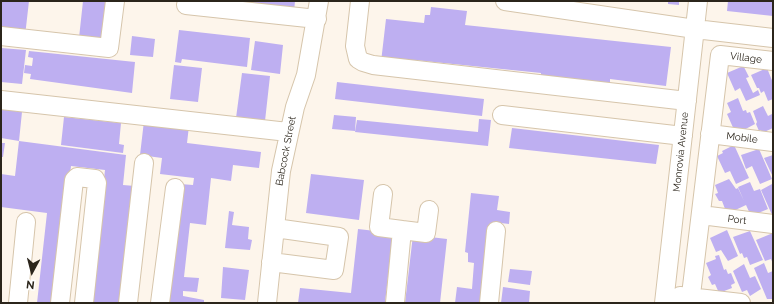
<!DOCTYPE html>
<html>
<head>
<meta charset="utf-8">
<style>
  body { margin:0 }
  #map { position:relative; width:774px; height:304px; overflow:hidden; background:#fdf5eb; font-family:Raleway,sans-serif }
  canvas { display:block }
  .frame { position:absolute; inset:0; border:2px solid #2b251b; pointer-events:none }
  .north { position:absolute; left:12px; top:252px; width:40px; height:40px; -webkit-text-stroke:3px #fff; paint-order:stroke; rotate:187deg; font-size:11px; font-weight:700; line-height:16px; text-align:center; color:#2b251b }
  .north::after { content:''; display:block; margin:auto; width:14px; height:18px; background:#2b251b; clip-path:polygon(50% 0,100% 100%,50% 72%,0 100%) }
</style>
</head>
<body>
<div id="map">
<canvas width="774" height="304"></canvas>
<div class="frame"></div>
<div class="north">N</div>
</div>
<script>
const c = document.querySelector('canvas').getContext('2d');
c.lineJoin = 'round';
function fillPath(path, color) { c.fillStyle = color; c.fill(path, 'evenodd'); }
const toPath = rows => new Path2D(rows.map(r => 'M' + r).join(''));
function trace(path, color, width, dash) { c.strokeStyle = color; c.lineWidth = width; c.lineCap = dash ? 'butt' : 'round'; c.setLineDash(dash || []); c.stroke(path); }
function drawText(font, color, halo, rows, align = 'center') {
  c.font = font + ' Raleway,sans-serif'; c.lineWidth = 3; c.setLineDash([]); c.textBaseline = 'middle'; c.strokeStyle = halo; c.fillStyle = color; for (const [text, x, y, turn = 0] of rows) {
    c.save(); c.translate(x, y); c.rotate((+turn || 0) * Math.PI / 180); c.textAlign = isNaN(turn) ? turn : align; if (halo) c.strokeText(text, 0, 0); c.fillText(text, 0, 0); c.restore();
  }
}
fillPath(toPath([
  [1,1,29,1,25,36,1,33],
  [83,1,110,1,105,41,79,38],
  [203,1,295,1,294,12],
  [668,1,679,1,679,5,668,4],
  [728,1,773,1,773,16,727,11],
  [431,7,467,11,465,25,671,47,666,86,610,79,610,84,541,76,541,73,414,60,413,66,381,62,386,19,424,23,425,15,430,15],
  [179,30,250,38,247,67,182,59,181,63,175,62],
  [132,36,155,39,153,57,130,55],
  [255,41,283,45,280,74,251,70],
  [1,48,26,50,22,84,1,82],
  [29,51,135,62,132,93,30,79,31,74,24,73,25,65,32,66,33,58,28,57],
  [174,65,202,68,198,102,170,99],
  [741,67,744,67,749,77,746,78,753,93,758,90,760,95,746,101,740,88,735,91,727,73],
  [767,68,773,83,773,99,768,101,764,91,761,93,759,88,757,88,751,75],
  [242,73,270,76,265,121,236,118],
  [337,82,484,99,482,116,335,99],
  [738,98,743,111,746,110,747,113,750,112,755,124,740,132,735,132,727,114,731,112,727,103],
  [763,106,768,116,772,114,773,116,773,128,762,133,761,130,759,131,756,124,757,122,753,111],
  [1,109,22,112,19,141,1,138],
  [334,115,356,117,355,131,332,129],
  [64,117,121,123,119,144,124,145,123,153,61,145],
  [479,119,491,120,488,146,355,132,357,120,478,132],
  [144,121,189,126,187,143,261,152,259,168,233,165,231,181,211,178,206,225,190,223,184,277,199,278,197,292,183,291,183,296,204,300,204,303,166,303,180,184,193,185,194,178,160,174,162,158,140,155],
  [512,128,659,145,656,164,509,148],
  [19,141,126,155,123,185,135,186,123,303,90,303,105,170,71,166,56,303,37,303,47,213,1,207,1,174,15,176],
  [1,143,5,143,3,157,1,157],
  [732,146,735,147,749,178,736,184,730,171,725,173,717,156,723,153,722,151],
  [759,149,772,179,760,184,752,166,746,169,741,155],
  [773,155,773,177,764,158],
  [311,174,364,180,359,220,306,213],
  [729,179,736,189,738,188,744,201,738,187,750,182,754,191,760,189,768,209,751,216,746,205,727,214,722,201,719,201,715,194,718,193,715,185],
  [772,184,773,186,773,217,761,190],
  [471,193,499,196,497,210,510,212,509,224,492,222,482,303,455,303,457,287,472,289,474,263,468,262,468,253,465,252],
  [229,211,234,212,232,225,249,227,248,239,252,240,250,250,225,248],
  [358,229,393,233,385,303,298,303,300,288,351,293],
  [727,230,738,256,728,261,721,250,716,252,710,238],
  [750,231,763,260,750,265,747,257,744,258,742,253,740,254,733,237],
  [773,233,773,264,771,259,765,261,756,240],
  [413,235,447,239,440,303,405,303],
  [719,255,724,270,726,269,728,274,731,273,735,283,731,285,732,288,719,293,715,284,712,285,708,277,711,275,706,263,716,259,715,256],
  [764,263,768,273,773,271,773,299,767,299,754,268],
  [744,264,750,278,755,276,761,289,750,296,747,290,742,292,733,271],
  [223,267,249,270,245,300,221,298],
  [510,269,532,271,530,285,508,282],
  [503,287,530,291,529,303,501,303]
]), '#beaff1');
const minor = toPath([
  [360,1,355,46,358,59,363,62,373,65,687,101],
  [505,1,695,29,773,38],
  [186,5,317,19],
  [1,36,109,48,115,1],
  [1,100,288,132],
  [502,115,683,136],
  [710,134,773,142],
  [383,194,379,227,402,230,395,303],
  [701,215,773,224],
  [402,230,426,233,429,210],
  [271,262,334,270,339,237,275,228],
  [680,296,741,303],
  [18,303,26,222],
  [60,303,74,180,77,177,95,179,97,183,84,303],
  [128,303,144,163],
  [160,303,175,188],
  [267,303,281,171,295,107,306,75,319,1],
  [489,303,496,231],
  [664,303,698,1],
  [690,303,720,55,773,61]
]);
trace(minor, '#d6c5ab', 20);
trace(minor, '#fff', 18);
drawText('10px', '#2b251b', '#fff', [
  ["Village",746,58,7],
  ["Mobile",742,138,7],
  ["Babcock Street",286,151,-79],
  ["Monrovia Avenue",681,152,-84],
  ["Port",737,220,7]
]);
</script>
</body>
</html>
